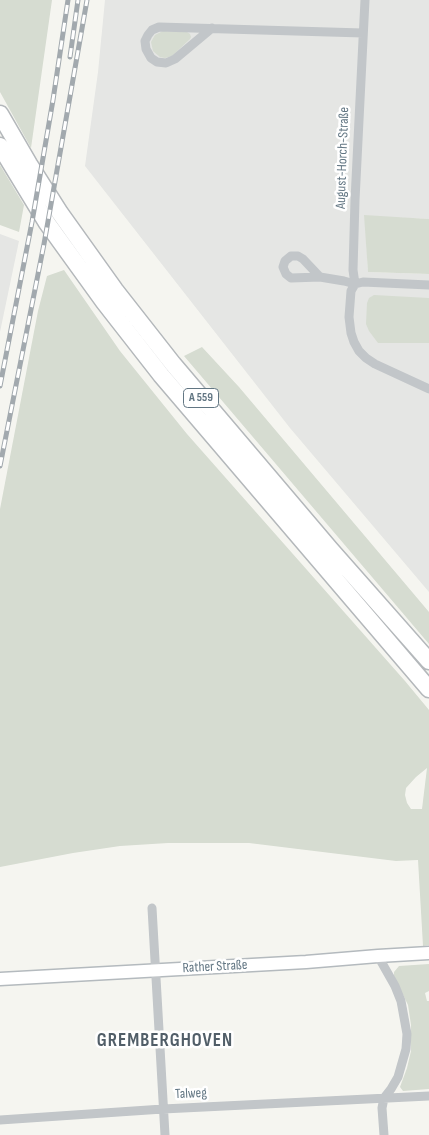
<!DOCTYPE html>
<html>
<head>
<meta charset="utf-8">
<style>
  body { margin:0 }
  canvas { display:block; background:#f5f5f0 }
</style>
</head>
<body>
<canvas width="429" height="1135"></canvas>
<script>
const c = document.querySelector('canvas').getContext('2d');
c.lineJoin = 'round';
function fillPath(path, color) { c.fillStyle = color; c.fill(path, 'evenodd'); }
const toPath = rows => new Path2D(rows.map(r => 'M' + r).join(''));
function trace(path, color, width, dash) { c.strokeStyle = color; c.lineWidth = width; c.lineCap = dash ? 'butt' : 'round'; c.setLineDash(dash || []); c.stroke(path); }
function drawText(font, color, halo, rows, align = 'center') {
  c.font = font + ' "Sofia Sans Condensed",sans-serif'; c.lineWidth = 5; c.setLineDash([]); c.textBaseline = 'middle'; c.strokeStyle = halo; c.fillStyle = color; for (const [text, x, y, turn = 0] of rows) {
    c.save(); c.translate(x, y); c.rotate((+turn || 0) * Math.PI / 180); c.textAlign = isNaN(turn) ? turn : align; if (halo) c.strokeText(text, 0, 0); c.fillText(text, 0, 0); c.restore();
  }
}
fillPath(toPath([
  [105,0,429,0,429,219,365,216,368,272,429,274,429,592,290,428,85,166,98,72],
  [0,234,19,241,0,332]
]), '#e5e6e4');
fillPath(toPath([
  [0,0,52,0,31,148,0,92],
  [163,31,187,32,190,34,191,37,190,39,172,56,165,58,160,57,153,51,151,42,155,35],
  [0,165,24,205,19,232,0,225],
  [364,215,429,219,429,274,368,272],
  [64,270,120,351,187,434,405,681,429,710,429,945,423,946,418,860,396,861,249,843,168,843,120,846,73,853,0,867,0,509,38,311,47,276],
  [427,768,422,809,411,809,407,803,405,795,406,788,416,777],
  [374,295,429,298,429,343,378,343,369,331,366,324,367,303,369,298],
  [202,347,239,387,429,612,429,644,184,356],
  [429,964,429,991,425,993,427,1001,429,1001,429,1089,403,1091,400,1087,407,1068,411,1051,411,1025,408,1005,394,976,394,972,399,966]
]), '#d6dcd1');
const secondary = toPath([
  [0,979,306,962,378,956,429,953]
]);
const highway = toPath([
  [0,114,29,164,60,213,115,290,173,364,330,549,429,661],
  [0,146,47,223,104,302,161,375,429,689]
]);
trace(secondary, '#b4babe', 15);
trace(highway, '#b4b8bb', 19);
trace(toPath([
  [212,28,175,59,166,63,157,62,151,58,146,49,145,41,148,35,152,30,159,27,363,33],
  [291,256,298,256,303,259,320,277,291,278,286,274,283,267,285,261,291,256],
  [320,277,344,281,355,284,363,282,429,285],
  [355,284,353,270,355,200,365,0],
  [355,284,351,291,349,317,351,333,354,342,359,351,366,358,375,364,429,389],
  [152,908,165,1135],
  [378,956,395,986,401,1001,407,1034,406,1049,398,1077,391,1089,384,1098],
  [384,1098,382,1108,384,1135],
  [0,1120,163,1109,429,1096]
]), '#c2c6c9', 9);
trace(secondary, '#fff', 12);
trace(highway, '#fff', 16);
const rail = toPath([
  [70,57,78,0],
  [0,386,32,222,53,100,68,0],
  [0,466,44,244,87,0]
]);
trace(rail, '#a2a9ae', 5);
trace(rail, '#fff', 3, [9]);
for (const [x, y, w] of [
  [201,398,35]
]) { const box = new Path2D(); box.roundRect(x - w / 2, y - 9.5, w, 19, 4); c.fillStyle = '#fff'; c.fill(box); trace(box, '#627683', 1); }
drawText('bold 12px', '#627683', null, [
  ["A 559",201,398]
]);
drawText('14px', '#627683', '#fff', [
  ["August-Horch-Straße",343,158,-88],
  ["Rather Straße",215,967,-3],
  ["Talweg",191,1094,-3]
]);
c.letterSpacing = '1px';
drawText('bold 19px', '#515e68', '#fff', [
  ["GREMBERGHOVEN",165,1041]
]);
c.letterSpacing = '0px';
</script>
</body>
</html>
